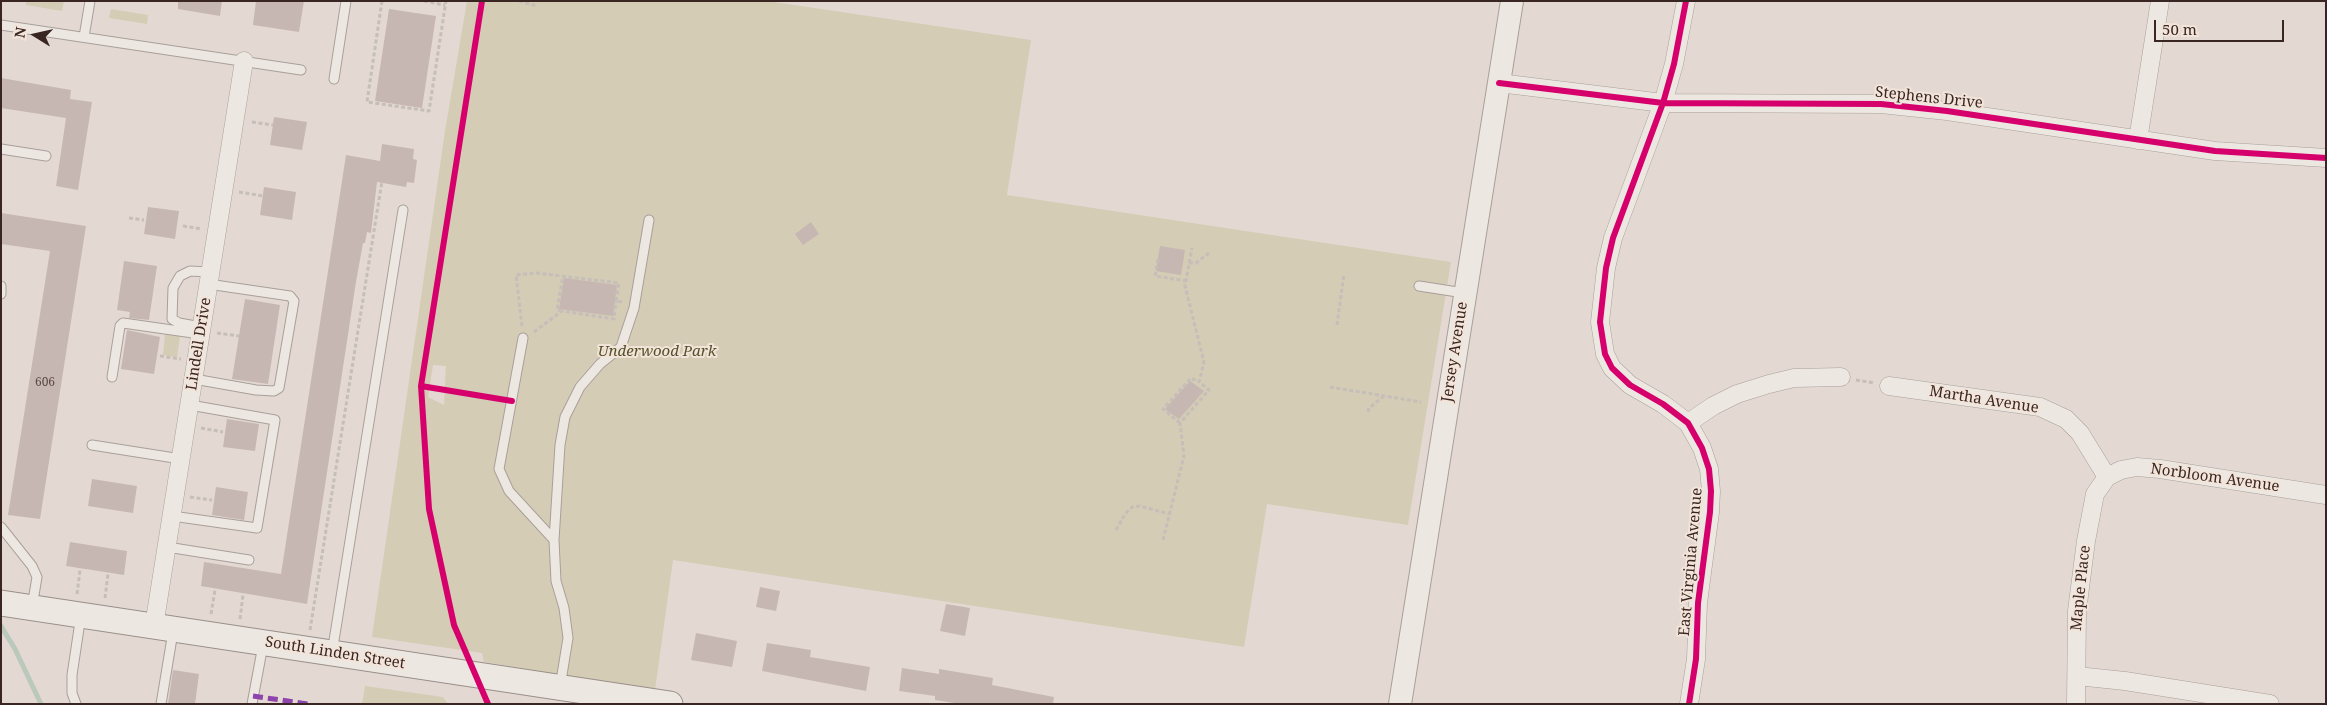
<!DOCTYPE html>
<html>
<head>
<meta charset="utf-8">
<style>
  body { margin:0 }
  #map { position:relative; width:2327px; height:705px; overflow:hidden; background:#e3d9d2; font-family:"Noto Serif",serif }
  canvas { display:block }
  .frame { position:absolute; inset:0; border:2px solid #392622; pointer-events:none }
  .north { position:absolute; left:10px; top:10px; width:50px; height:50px; -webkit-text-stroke:4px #f3e4d9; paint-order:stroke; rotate:280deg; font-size:14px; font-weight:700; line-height:20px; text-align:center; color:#392622 }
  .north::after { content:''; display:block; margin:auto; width:18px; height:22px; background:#392622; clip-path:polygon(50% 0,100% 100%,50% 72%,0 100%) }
  .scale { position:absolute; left:2154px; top:20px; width:130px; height:22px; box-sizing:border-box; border:2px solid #392622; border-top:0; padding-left:6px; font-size:15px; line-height:18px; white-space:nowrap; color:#392622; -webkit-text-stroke:4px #f3e4d9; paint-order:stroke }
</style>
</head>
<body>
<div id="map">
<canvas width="2327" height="705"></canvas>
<div class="frame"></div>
<div class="north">N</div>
<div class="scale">50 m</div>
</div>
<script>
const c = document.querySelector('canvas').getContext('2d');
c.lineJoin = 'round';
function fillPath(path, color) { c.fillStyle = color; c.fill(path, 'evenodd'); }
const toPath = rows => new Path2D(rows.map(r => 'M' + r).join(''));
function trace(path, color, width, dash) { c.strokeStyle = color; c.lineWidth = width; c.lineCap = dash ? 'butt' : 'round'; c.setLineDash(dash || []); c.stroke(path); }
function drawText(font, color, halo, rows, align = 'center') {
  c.font = font + ' "Noto Serif",serif'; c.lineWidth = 4; c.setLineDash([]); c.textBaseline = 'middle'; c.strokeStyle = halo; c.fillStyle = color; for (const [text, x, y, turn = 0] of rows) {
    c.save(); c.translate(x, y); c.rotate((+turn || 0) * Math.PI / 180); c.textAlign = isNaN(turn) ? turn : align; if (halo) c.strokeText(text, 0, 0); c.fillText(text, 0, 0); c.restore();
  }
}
fillPath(toPath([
  [26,1,64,1,62,11,26,5],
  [467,1,767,1,1031,40,1007,195,1451,262,1408,525,1267,504,1244,647,673,560,655,690,484,662,482,653,372,637,445,131],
  [433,365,446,366,444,405,428,397],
  [111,9,148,15,147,24,109,18],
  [165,333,180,336,177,357,163,355],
  [365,686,443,697,448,704,362,704]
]), '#d5ccb5');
trace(toPath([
  [1,626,15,649,41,704]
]), '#bbc8bc', 5);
fillPath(toPath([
  [178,1,222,1,220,16,178,9],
  [256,1,304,1,299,32,253,25],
  [389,9,436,16,422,108,375,101],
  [1,78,71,90,70,99,92,102,78,190,56,186,66,118,1,108],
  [274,117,307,122,302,150,270,145],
  [382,144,414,149,413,159,417,160,414,183,407,182,406,187,377,182,371,233,367,232,365,243,363,243,356,282,307,604,201,586,204,562,281,574,346,155,380,161],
  [264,187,296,192,292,220,260,215],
  [148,207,179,211,175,239,144,234],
  [1,213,86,226,40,519,8,515,50,251,1,244],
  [811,222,819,234,803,245,795,234],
  [1160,246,1185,250,1181,275,1156,271],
  [124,261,157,266,149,320,129,318,130,312,117,310],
  [564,278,617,285,613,316,559,309],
  [245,299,280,305,268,384,232,379],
  [127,330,160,337,154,374,121,369],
  [1190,381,1204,391,1179,419,1165,409],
  [227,419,259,424,255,451,223,447],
  [92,479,137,486,133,513,88,506],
  [216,487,248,492,244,520,212,515],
  [70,542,127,551,124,575,66,566],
  [760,587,780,591,776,611,756,607],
  [946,604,970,608,965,636,940,631],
  [696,633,737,641,732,667,691,660],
  [767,643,811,650,810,657,870,667,866,691,762,671],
  [902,668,939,674,939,669,993,678,992,685,1054,697,1053,704,961,704,935,700,935,696,899,691],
  [173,670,199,674,195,704,168,704]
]), '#c7b7b3');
const service = toPath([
  [1,25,301,70],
  [84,37,90,1],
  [334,79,346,1],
  [1,149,46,156],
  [1,286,1,294],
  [1419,286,1464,293],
  [201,327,179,323,172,319,173,288,180,276,190,271,210,272],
  [523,338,499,469,509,491,554,540],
  [112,377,120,326,123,323,200,334],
  [194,379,256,390,274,391,279,388,294,301,290,296,208,284],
  [92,445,181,459],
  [172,516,257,528,275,420,190,405],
  [1,527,32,566,37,577,32,607],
  [167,547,249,560],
  [332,653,403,210],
  [560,687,568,638,564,608,556,581,554,540,560,445,565,417,580,387,600,364,621,347,634,308,649,220],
  [76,704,72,693,72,675,81,615],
  [161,704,173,632],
  [252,704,263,645]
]);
const minor = toPath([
  [1686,1,1674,64,1663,103,1613,238,1606,268,1600,322,1605,354,1612,368,1630,385,1663,404,1688,423,1702,448,1709,469,1711,491,1710,512,1698,603,1696,659,1689,704],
  [1499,83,1663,103,1881,104,1947,111,2215,151,2326,158],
  [2138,140,2160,1],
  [1889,386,2040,407,2066,419,2080,433,2107,477],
  [1688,423,1713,406,1737,394,1769,384,1794,378,1841,377],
  [2107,477,2121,470,2137,467,2160,469,2326,495],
  [154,626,244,61],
  [2077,676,2125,681,2270,704],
  [2076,704,2077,611,2086,541,2095,494,2107,477]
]);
const tertiary = toPath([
  [1400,704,1512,1]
]);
const secondary = toPath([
  [1,603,670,704]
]);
trace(service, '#a99f9a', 11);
trace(minor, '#a99f9a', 19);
trace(tertiary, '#a99f9a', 24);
trace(secondary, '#998f8a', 27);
trace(toPath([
  [382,1,367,102,429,111,446,1],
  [424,1,445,5],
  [519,1,537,6],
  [252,122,273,125],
  [239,192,263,196],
  [129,218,144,220],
  [183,226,202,229],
  [1158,259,1155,276,1186,281],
  [1189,263,1196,263,1209,253],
  [562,311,557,310,563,276],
  [1337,325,1344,274],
  [522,326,516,275,536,273,619,283,616,301,624,302],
  [534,332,562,311,614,319,616,301],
  [217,333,239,336],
  [160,356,181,359],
  [1856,380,1875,383],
  [1330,387,1421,402],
  [1368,412,1369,408,1384,396],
  [1180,423,1163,409,1191,378,1199,382],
  [201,428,223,432],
  [190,497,212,500],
  [1116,530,1125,514,1132,507,1140,506,1169,514],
  [1163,540,1184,456,1180,423,1209,390,1199,382,1204,362,1185,286,1192,248],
  [77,594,80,570],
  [105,598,108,574],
  [211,614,215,590],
  [240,619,243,595],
  [310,630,382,181]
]), '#c5beb9', 3, [4, 2.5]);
trace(service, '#ede7e2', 9);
trace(minor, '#ede7e2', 18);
trace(tertiary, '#ede7e2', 22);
trace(secondary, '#ede7e2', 25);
trace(toPath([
  [253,696,308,704]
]), '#8e44ad', 5, [10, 5]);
trace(toPath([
  [482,1,421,386,429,509,454,625,488,704],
  [1686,1,1674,64,1663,103,1613,238,1606,268,1600,322,1605,354,1612,368,1630,385,1663,404,1688,423,1702,448,1709,469,1711,491,1710,512,1698,603,1696,659,1689,704],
  [1499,83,1663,103,1881,104,1947,111,2215,151,2326,158],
  [421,386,512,401]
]), '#d6006c', 6);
drawText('12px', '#5c4a46', null, [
  ["606",45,383]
]);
drawText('15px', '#392622', '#f3e4d9', [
  ["Stephens Drive",1929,98,6],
  ["Lindell Drive",199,344,-81],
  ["Jersey Avenue",1455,352,-81],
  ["Martha Avenue",1984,400,9],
  ["Norbloom Avenue",2215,478,8],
  ["East Virginia Avenue",1691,562,-85],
  ["Maple Place",2081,588,-84],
  ["South Linden Street",335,653,9]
]);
drawText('italic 15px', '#53522a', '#f3e4d9', [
  ["Underwood Park",657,352]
]);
</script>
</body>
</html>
